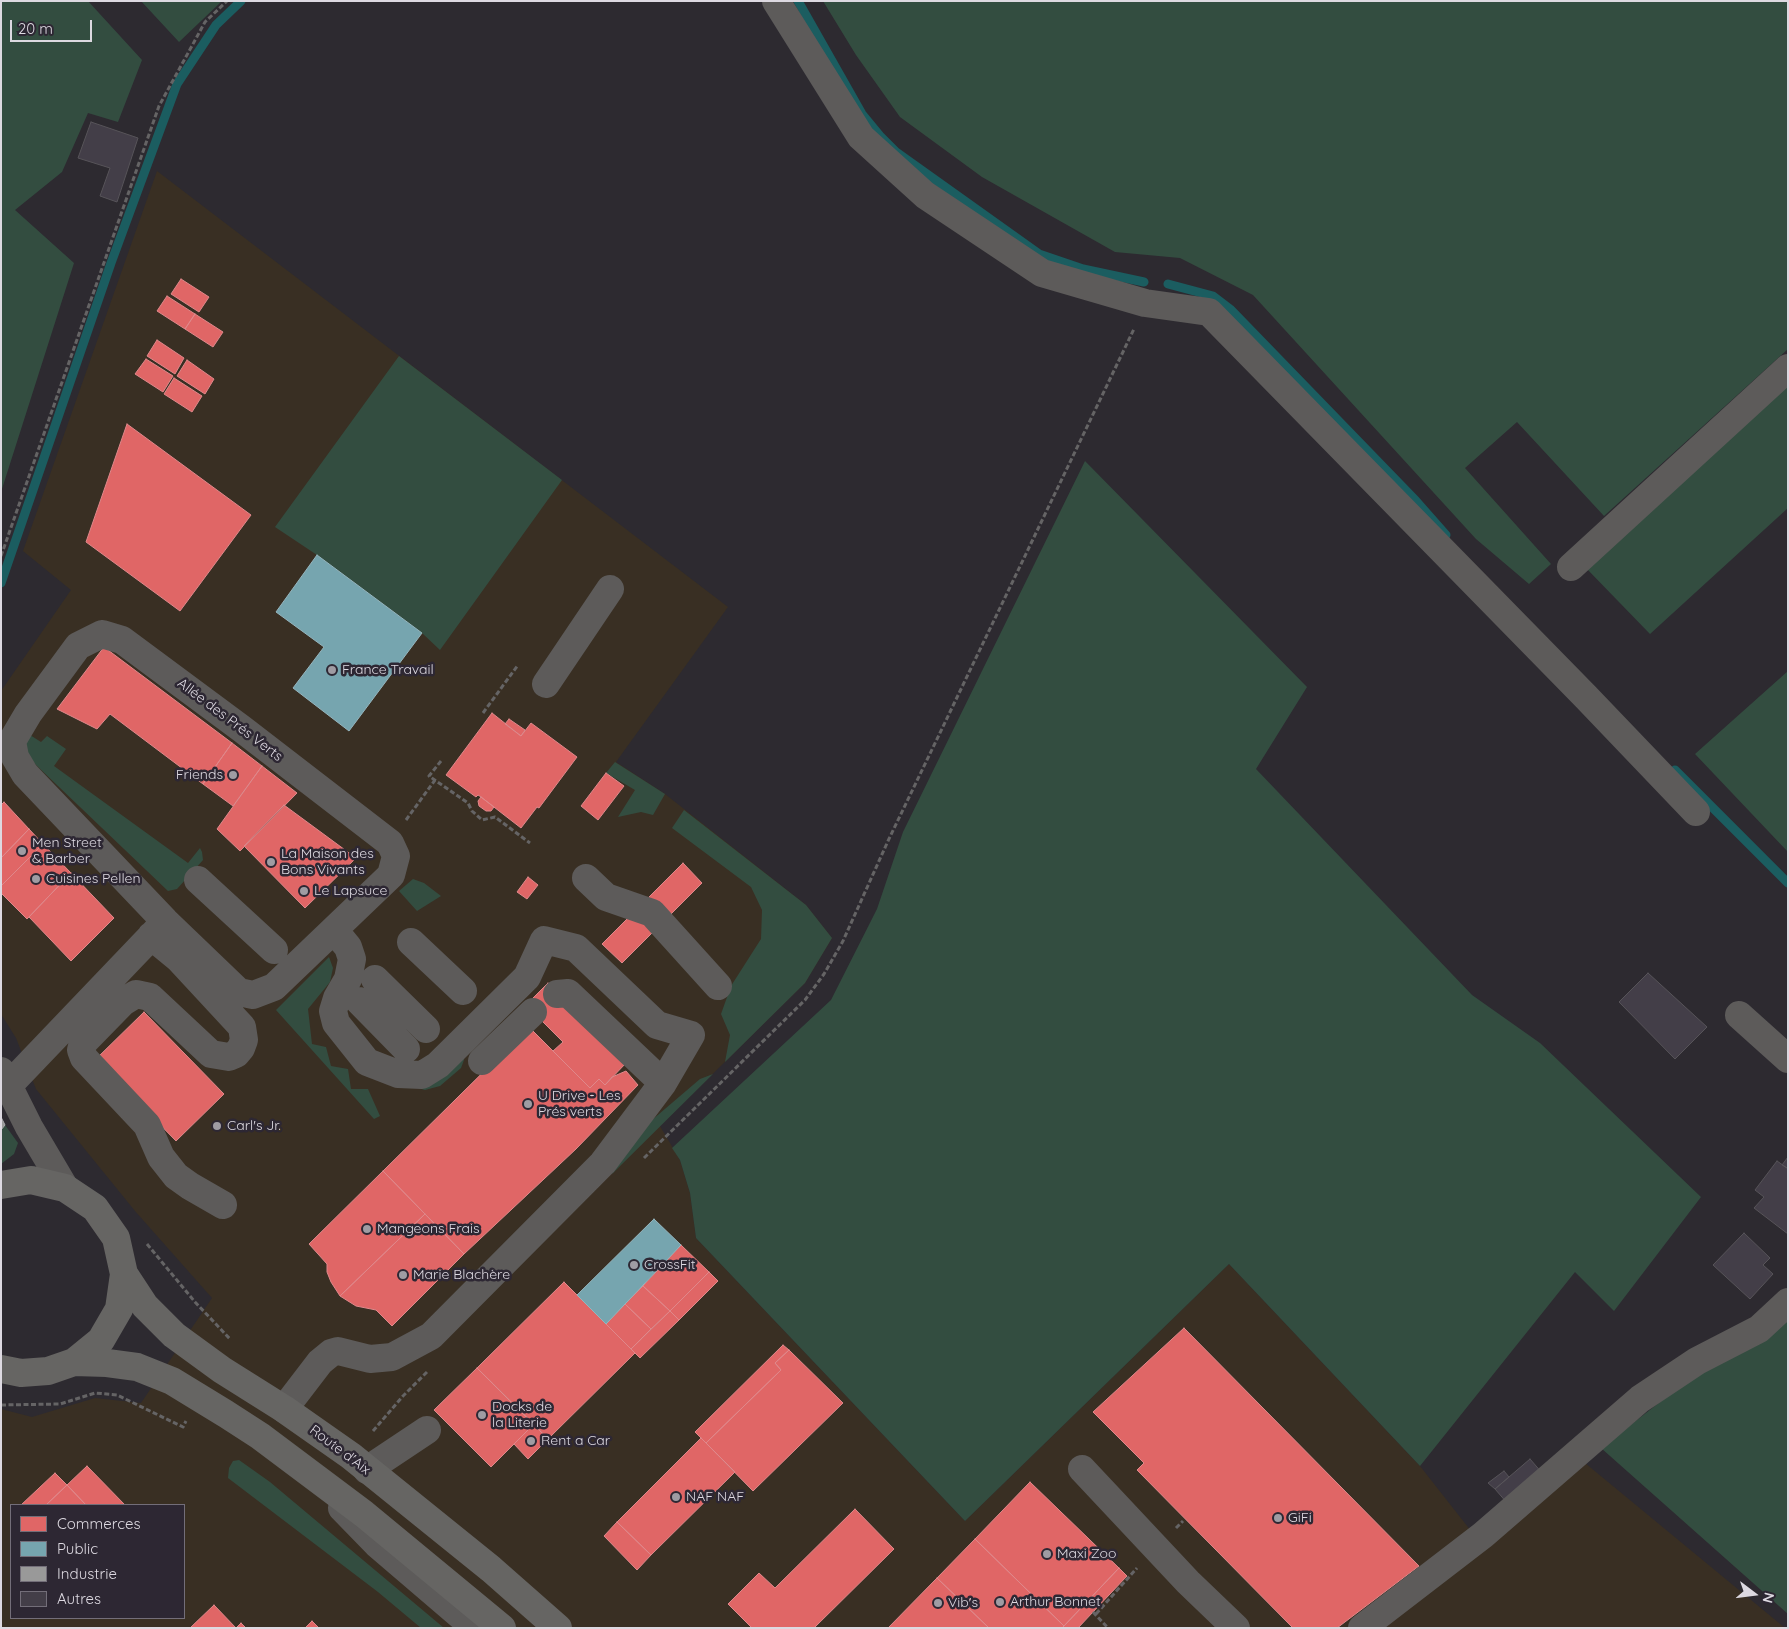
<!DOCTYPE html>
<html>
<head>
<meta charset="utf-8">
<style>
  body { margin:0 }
  #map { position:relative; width:1789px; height:1629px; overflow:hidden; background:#2d2a30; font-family:Quicksand,sans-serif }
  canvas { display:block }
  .frame { position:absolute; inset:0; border:2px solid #ddd9e1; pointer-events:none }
  .legend { position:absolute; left:10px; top:1504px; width:175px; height:115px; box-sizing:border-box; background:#2d2733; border:1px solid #736e79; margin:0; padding:6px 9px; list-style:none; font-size:15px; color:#ddd9e1 }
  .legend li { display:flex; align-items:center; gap:10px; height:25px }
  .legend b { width:25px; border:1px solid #736e79 }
  .north { position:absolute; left:1729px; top:1569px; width:50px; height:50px; -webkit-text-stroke:4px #2d2733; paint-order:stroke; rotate:105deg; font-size:14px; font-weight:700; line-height:20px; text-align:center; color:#ddd9e1 }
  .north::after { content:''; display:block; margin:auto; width:18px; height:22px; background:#ddd9e1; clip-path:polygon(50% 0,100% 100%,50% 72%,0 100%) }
  .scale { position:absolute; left:10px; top:20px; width:82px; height:22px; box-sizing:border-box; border:2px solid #ddd9e1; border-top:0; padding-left:6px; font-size:15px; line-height:18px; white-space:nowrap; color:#ddd9e1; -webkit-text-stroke:4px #2d2733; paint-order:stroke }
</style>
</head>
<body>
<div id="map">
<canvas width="1789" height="1629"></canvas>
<div class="frame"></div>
<ul class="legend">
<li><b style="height:14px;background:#e06666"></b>Commerces</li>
<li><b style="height:14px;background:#76a5af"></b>Public</li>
<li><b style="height:14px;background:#999"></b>Industrie</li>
<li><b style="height:14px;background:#433e48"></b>Autres</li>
</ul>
<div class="north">N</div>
<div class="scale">20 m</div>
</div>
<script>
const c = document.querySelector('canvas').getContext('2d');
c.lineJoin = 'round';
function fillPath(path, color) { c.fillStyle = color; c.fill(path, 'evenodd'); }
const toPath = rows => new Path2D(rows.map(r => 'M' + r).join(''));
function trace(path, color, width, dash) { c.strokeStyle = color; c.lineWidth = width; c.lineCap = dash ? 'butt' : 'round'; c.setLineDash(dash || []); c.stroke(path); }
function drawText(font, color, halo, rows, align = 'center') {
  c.font = font + ' Quicksand,sans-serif'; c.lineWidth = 5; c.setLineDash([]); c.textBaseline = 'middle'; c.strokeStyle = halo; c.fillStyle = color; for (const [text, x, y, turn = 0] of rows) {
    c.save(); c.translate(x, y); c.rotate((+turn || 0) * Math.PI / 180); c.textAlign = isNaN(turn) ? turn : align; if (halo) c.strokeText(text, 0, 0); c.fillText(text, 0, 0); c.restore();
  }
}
fillPath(toPath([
  [157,171,728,607,616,762,665,794,806,905,832,938,805,983,660,1126,680,1160,690,1193,696,1238,965,1521,1229,1264,1420,1466,1471,1531,1585,1463,1785,1628,1,1628,1,1409,32,1417,95,1398,141,1403,212,1298,135,1211,36,1089,16,1038,1,1014,1,691,71,590,23,551],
  [11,1505,184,1505,184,1618,11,1618]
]), '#392f23');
fillPath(toPath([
  [1,1,88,1,142,60,118,122,88,113,62,172,15,210,74,263,1,492],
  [141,1,222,1,179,42],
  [823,1,1788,1,1788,349,1604,516,1517,422,1465,468,1551,564,1529,584,1476,539,1253,295,1180,258,1115,252,982,177,900,117,856,55],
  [399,356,562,480,440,650,422,633,317,555,275,527],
  [1788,383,1788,508,1650,634,1586,568],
  [1085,461,1307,687,1256,769,1472,995,1540,1043,1701,1197,1614,1311,1575,1272,1420,1466,1229,1264,965,1521,696,1238,690,1193,680,1160,672,1148,831,1000,877,909,903,832],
  [1788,671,1788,852,1695,754],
  [30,735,41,742,47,736,66,749,54,766,188,863,200,848,202,852,203,860,177,889,168,891,36,765,20,747],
  [615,762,665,794,653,815,641,812,618,817,635,790,606,773],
  [684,810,806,905,832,938,805,983,725,1062,730,1035,721,1014,731,986,761,939,762,910,751,887,672,828],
  [413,879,424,883,441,896,417,911,399,891],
  [329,957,333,968,330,982,308,1009,312,1044,326,1047,331,1066,348,1069,351,1089,368,1089,380,1116,374,1119,276,1010],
  [463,1055,464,1060,461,1068,440,1086,425,1090,418,1088],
  [713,1074,612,1174,621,1154,645,1126,700,1079],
  [5,1125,18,1143,14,1154,1,1164,1,1130],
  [1788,1318,1788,1614,1601,1448,1687,1381],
  [239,1460,270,1482,444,1628,421,1628,378,1592,228,1478,229,1468,233,1461]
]), '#334d40');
const shops = toPath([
  [181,279,209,297,199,312,171,294,181,279],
  [167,296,195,314,185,329,157,311,167,296],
  [195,314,223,332,213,347,185,329,195,314],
  [157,340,184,358,175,374,147,356,157,340],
  [146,359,173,376,163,392,135,374,146,359],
  [187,360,214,379,205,394,177,376,187,360],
  [174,378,202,396,192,412,164,394,174,378],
  [127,424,251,515,180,611,86,542,127,424],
  [104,647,232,743,203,784,110,714,97,729,57,709,104,647],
  [492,713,521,736,531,723,577,757,539,808,537,807,521,828,481,797,478,795,476,797,446,775,492,713],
  [509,719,525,730,521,736,505,724,509,719],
  [232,743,262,766,233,806,203,784,232,743],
  [262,766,297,793,240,851,217,829,262,766],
  [606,773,624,786,598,820,581,806,606,773],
  [481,797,494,807,491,811,486,811,479,806,478,801,481,797],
  [4,802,29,829,1,858,1,805,4,802],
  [284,805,356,858,305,908,244,846,284,805],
  [29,829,43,844,1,886,1,858,29,829],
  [43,844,71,873,27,919,1,893,1,886,43,844],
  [683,863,702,883,622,963,602,944,683,863],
  [71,873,114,918,71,961,29,917,71,873],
  [528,877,538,885,527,899,517,892,528,877],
  [548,983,627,1062,605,1085,599,1079,590,1088,553,1051,563,1042,526,1005,548,983],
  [144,1012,224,1094,176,1141,96,1059,144,1012],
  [529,1027,590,1088,599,1079,605,1085,612,1077,626,1071,638,1085,576,1149,464,1254,383,1171,529,1027],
  [383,1171,425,1214,340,1296,331,1282,327,1272,327,1264,309,1244,383,1171],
  [425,1214,464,1254,392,1326,376,1310,356,1306,340,1296,425,1214],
  [681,1245,709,1272,670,1311,643,1286,681,1245],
  [709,1272,718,1281,679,1320,670,1311,709,1272],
  [564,1282,635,1353,548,1439,477,1368,564,1282],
  [643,1286,670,1311,651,1329,625,1304,643,1286],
  [625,1304,651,1329,631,1349,606,1324,625,1304],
  [670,1311,679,1320,640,1358,631,1349,670,1311],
  [1184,1328,1419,1566,1337,1628,1293,1628,1137,1470,1144,1463,1093,1412,1184,1328],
  [783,1345,789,1350,775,1363,781,1370,706,1443,695,1432,783,1345],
  [789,1350,843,1403,753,1491,706,1443,781,1370,775,1363,789,1350],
  [477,1368,534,1424,491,1467,434,1410,477,1368],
  [534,1424,548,1439,528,1459,514,1444,534,1424],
  [701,1438,735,1472,651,1555,617,1522,701,1438],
  [87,1466,125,1505,86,1505,67,1485,87,1466],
  [55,1473,67,1485,46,1505,21,1505,55,1473],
  [1030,1482,1119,1568,1064,1626,975,1539,1030,1482],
  [67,1485,86,1505,46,1505,67,1485],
  [855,1509,894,1549,814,1628,752,1628,728,1604,759,1573,775,1588,855,1509],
  [617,1522,651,1555,637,1570,604,1536,617,1522],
  [975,1539,1064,1626,1062,1628,989,1628,937,1578,975,1539],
  [1119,1568,1127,1576,1093,1612,1078,1628,1062,1628,1119,1568],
  [937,1578,989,1628,888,1628,937,1578],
  [214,1605,236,1628,190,1628,214,1605],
  [312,1621,319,1628,305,1628,312,1621],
  [241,1623,246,1628,237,1627,241,1623]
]);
fillPath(shops, '#e06666');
trace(shops, '#df888b', 1);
const public = toPath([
  [317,555,422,633,349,731,293,688,324,647,276,612,317,555],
  [654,1219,681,1245,606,1324,577,1295,654,1219]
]);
fillPath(public, '#76a5af');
trace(public, '#95b5be', 1);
const industry = toPath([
  [1,1117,5,1125,1,1130,1,1117]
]);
fillPath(industry, '#999');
trace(industry, '#adacaf', 1);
trace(toPath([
  [798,1,862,114,881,137,896,152,1039,254,1083,269,1144,282],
  [1168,284,1213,296,1230,309,1416,501,1446,535],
  [1,583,111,263,177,84,216,25,241,1],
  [1675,770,1788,883]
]), '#1b5d60', 9);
const building = toPath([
  [91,122,138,138,117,202,100,196,110,168,78,158,91,122],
  [1648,973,1707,1027,1675,1059,1619,1002,1648,973],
  [1788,1157,1788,1167,1787,1168,1782,1165,1788,1157],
  [1777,1161,1787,1168,1788,1167,1788,1234,1754,1208,1764,1197,1755,1190,1777,1161],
  [1744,1233,1770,1258,1763,1265,1773,1274,1750,1299,1713,1265,1744,1233],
  [1530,1459,1543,1474,1508,1504,1495,1489,1530,1459],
  [1504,1471,1509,1477,1495,1489,1488,1483,1504,1471]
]);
fillPath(building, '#433e48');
trace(building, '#575459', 1);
trace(toPath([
  [1,556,159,106,205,22,227,1],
  [483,713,518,665],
  [441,761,429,776,468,803,472,811,482,820,495,817,530,843],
  [406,820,435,780],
  [644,1158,805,1000,824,974,843,941,888,841,1134,329],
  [147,1244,195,1302,230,1339],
  [1,1405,60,1404,95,1393,117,1395,183,1427,186,1421],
  [373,1431,403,1396,428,1371],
  [1176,1528,1183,1521],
  [1093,1612,1108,1628],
  [1096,1614,1137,1568]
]), '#656465', 3, [5, 2.5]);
trace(toPath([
  [776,1,861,137,925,195,1042,273,1145,303,1209,312,1586,697,1696,812],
  [1571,567,1788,368],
  [102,634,122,640,242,729,390,843,396,856,391,875,274,987,253,995,239,992,165,921,25,774,15,757,12,741,28,714,78,646,102,634],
  [546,684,610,589],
  [586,878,606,897,652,913,718,986],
  [198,880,274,950],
  [151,936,179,959,242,1027,244,1040,241,1048,236,1054,229,1057,211,1054,150,997,136,994,123,1002,83,1043,81,1050,84,1058,147,1125,161,1157,176,1176,190,1186,223,1205],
  [411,942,463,991],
  [375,979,426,1029],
  [557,994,568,993,663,1083],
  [359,1001,406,1049],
  [1739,1015,1788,1059],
  [482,1061,533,1012],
  [1,1071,29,1127,65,1188],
  [9,1085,163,924],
  [284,1409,320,1362,331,1353,338,1351,370,1359,392,1357,431,1336,603,1163,663,1083,691,1035,657,1025,576,948,544,940,527,977,438,1065,422,1075,398,1074,367,1062,336,1023,333,1011,337,998,348,979,352,959,348,947,334,930],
  [1082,1469,1188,1582,1236,1628],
  [367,1470,427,1430],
  [342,1508,377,1544,475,1628],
  [1362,1628,1483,1535,1640,1399,1697,1361,1759,1329,1788,1302]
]), '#5d5b5a', 28);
trace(toPath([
  [1,1185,31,1180,65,1188,95,1208,116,1238,124,1274,119,1309,101,1340,74,1362,48,1371,21,1373,1,1369],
  [124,1274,145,1306,174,1335,222,1370,284,1409,351,1456,491,1569,558,1628],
  [74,1362,107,1363,137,1367,172,1381,226,1414,260,1436,364,1514,502,1628]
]), '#666563', 28);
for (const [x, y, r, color] of [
  [332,670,5,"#9f9ca3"],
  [233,775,5,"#9f9ca3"],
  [22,851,5,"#9f9ca3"],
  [271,862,5,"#9f9ca3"],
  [36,879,5,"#9f9ca3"],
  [304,891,5,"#9f9ca3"],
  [528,1104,5,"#9f9ca3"],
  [217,1126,5,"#9f9ca3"],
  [367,1229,5,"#9f9ca3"],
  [634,1265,5,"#9f9ca3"],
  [403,1275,5,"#9f9ca3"],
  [482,1415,5,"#9f9ca3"],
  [531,1441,5,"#9f9ca3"],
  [676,1497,5,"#9f9ca3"],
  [1278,1518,5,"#9f9ca3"],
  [1047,1554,5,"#9f9ca3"],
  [1000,1602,5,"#9f9ca3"],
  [938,1603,5,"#9f9ca3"]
]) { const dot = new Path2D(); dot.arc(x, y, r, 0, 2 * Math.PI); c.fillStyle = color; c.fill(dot); trace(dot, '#2d2733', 2); }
drawText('14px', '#ddd9e1', '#2d2733', [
  ["France Travail",342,670],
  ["Friends",223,775,"right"],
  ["Men Street",32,843],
  ["& Barber",32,859],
  ["La Maison des",281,854],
  ["Bons Vivants",281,870],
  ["Cuisines Pellen",46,879],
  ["Le Lapsuce",314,891],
  ["U Drive - Les",538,1096],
  ["Prés verts",538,1112],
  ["Carl's Jr.",227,1126],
  ["Mangeons Frais",377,1229],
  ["CrossFit",644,1265],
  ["Marie Blachère",413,1275],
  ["Docks de",492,1407],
  ["la Literie",492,1423],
  ["Rent a Car",541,1441],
  ["NAF NAF",686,1497],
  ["GiFi",1288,1518],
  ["Maxi Zoo",1057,1554],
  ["Arthur Bonnet",1010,1602],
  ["Vib's",948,1603]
], 'left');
drawText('14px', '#ddd9e1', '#2d2733', [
  ["Allée des Prés Verts",230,720,37],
  ["Route d'Aix",340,1450,37]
]);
</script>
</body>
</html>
